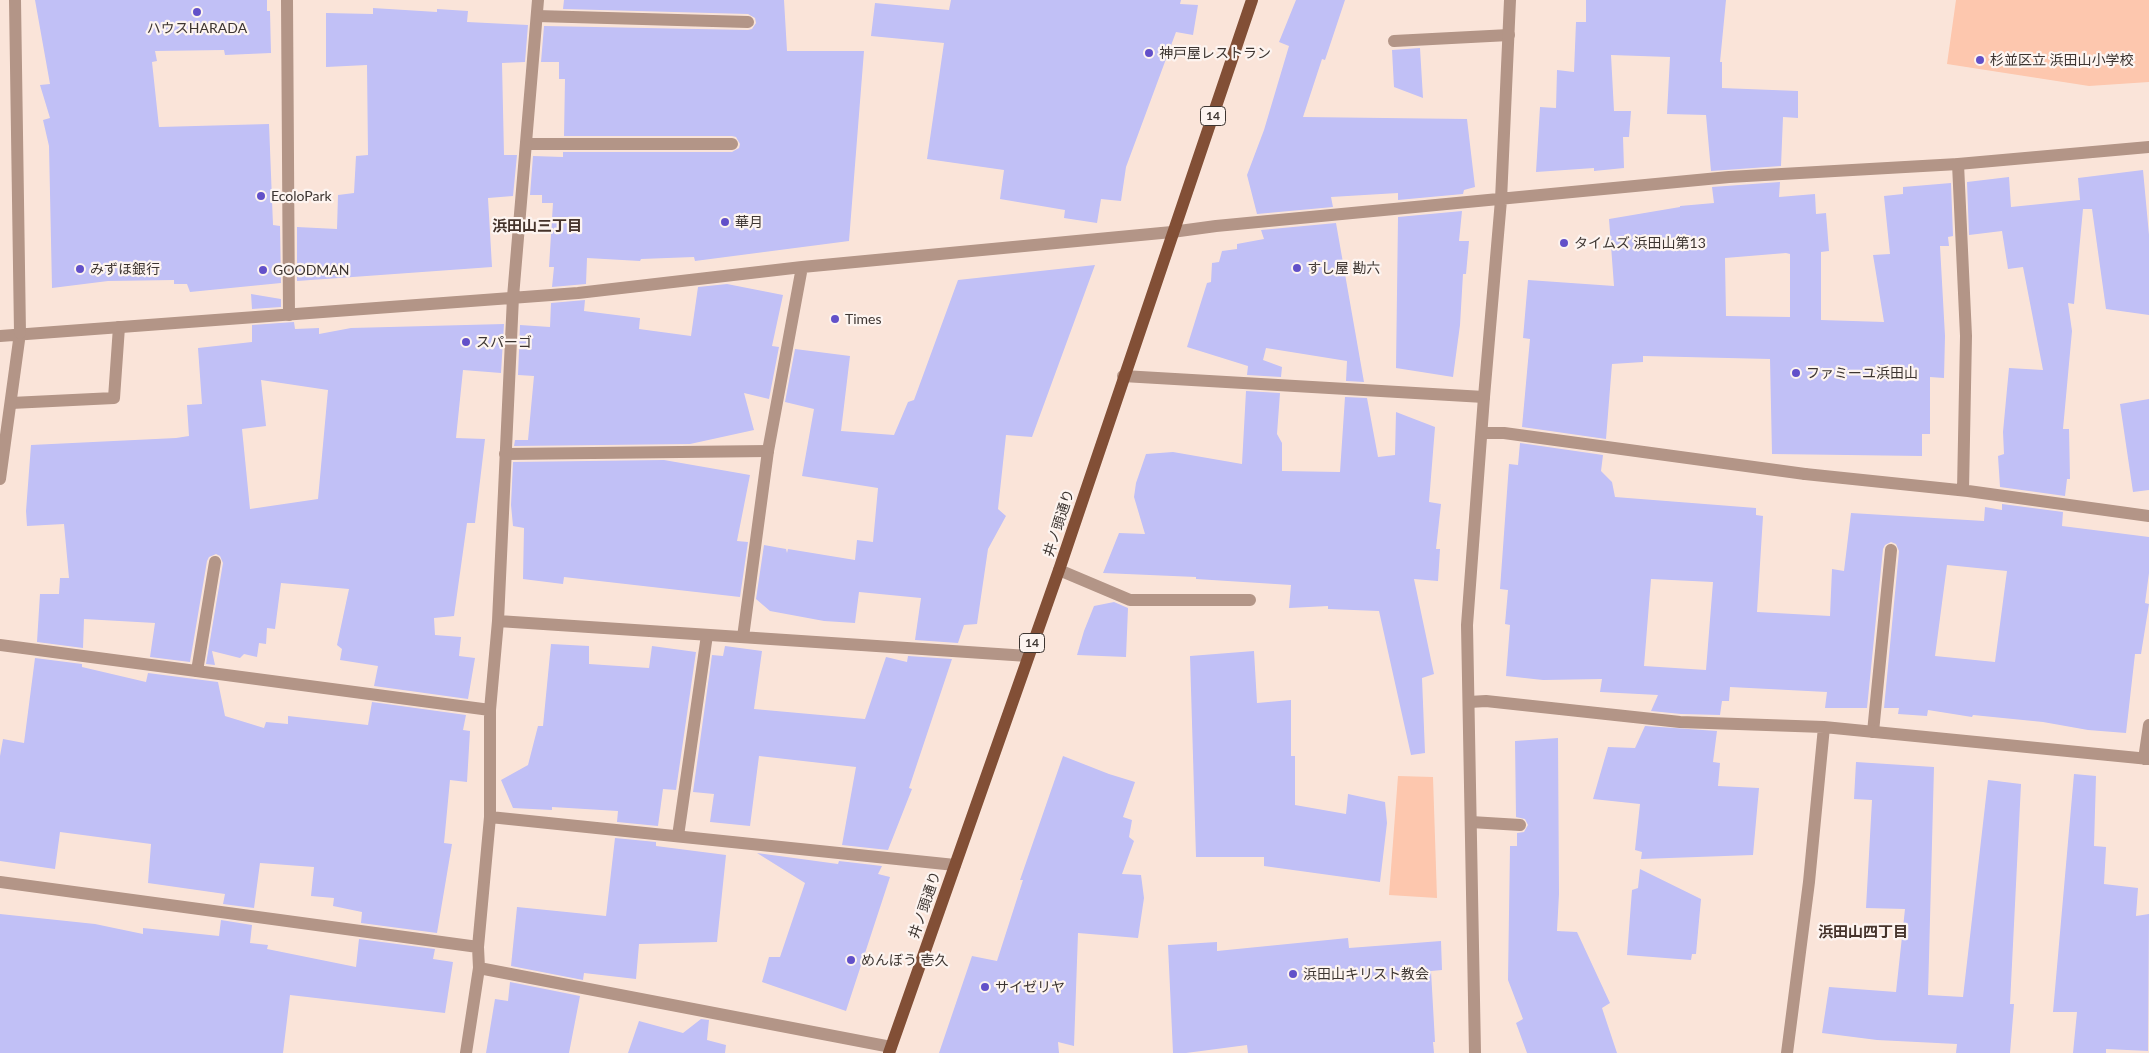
<!DOCTYPE html>
<html>
<head>
<meta charset="utf-8">
<style>
  body { margin:0 }
  canvas { display:block; background:#fae4d9 }
</style>
</head>
<body>
<canvas width="2149" height="1053"></canvas>
<script>
const c = document.querySelector('canvas').getContext('2d');
c.lineJoin = 'round';
function fillPath(path, color) { c.fillStyle = color; c.fill(path, 'evenodd'); }
const toPath = rows => new Path2D(rows.map(r => 'M' + r).join(''));
function trace(path, color, width, dash) { c.strokeStyle = color; c.lineWidth = width; c.lineCap = dash ? 'butt' : 'round'; c.setLineDash(dash || []); c.stroke(path); }
function drawText(font, color, halo, rows, align = 'center') {
  c.font = font + ' Lato,"Noto Sans JP",sans-serif'; c.lineWidth = 4.5; c.setLineDash([]); c.textBaseline = 'middle'; c.strokeStyle = halo; c.fillStyle = color; for (const [text, x, y, turn = 0] of rows) {
    c.save(); c.translate(x, y); c.rotate((+turn || 0) * Math.PI / 180); c.textAlign = isNaN(turn) ? turn : align; if (halo) c.strokeText(text, 0, 0); c.fillText(text, 0, 0); c.restore();
  }
}
fillPath(toPath([
  [1956,0,2149,0,2149,82,2089,86,1947,64],
  [1398,776,1433,777,1437,898,1389,895]
]), '#fdc7ae');
fillPath(toPath([
  [35,0,267,0,267,11,270,11,271,53,225,55,224,50,155,51,157,61,152,62,159,127,269,124,273,225,280,226,281,283,190,292,187,284,174,284,174,280,108,281,52,288,49,146,43,120,50,118,40,85,50,84],
  [564,0,784,0,787,51,864,51,849,241,695,261,694,257,641,259,640,261,587,258,586,284,552,287,554,267,549,267,553,203,542,203,542,195,530,195,533,156,563,157,563,152,732,152,739,148,740,144,736,137,732,136,564,136,565,79,559,79,559,62,541,62,544,26,748,30,752,29,756,23,755,18,748,14,563,9],
  [951,0,1181,0,1180,4,1198,5,1193,35,1176,32,1126,167,1121,201,1101,199,1097,223,1064,218,1065,210,1000,199,1004,170,927,159,944,43,871,36,875,3,949,10],
  [1296,0,1345,0,1325,60,1322,59,1303,117,1467,119,1475,187,1464,190,1463,194,1398,200,1398,193,1331,197,1333,207,1257,214,1247,175,1264,130,1289,46,1279,42],
  [1586,0,1726,0,1720,62,1722,62,1722,88,1798,91,1798,118,1783,117,1781,166,1711,171,1706,115,1667,114,1670,57,1611,55,1614,111,1631,111,1629,137,1623,137,1624,168,1594,171,1594,168,1536,172,1540,107,1556,108,1557,70,1574,72,1576,22,1586,22],
  [373,8,437,12,437,9,468,11,467,22,528,25,525,62,502,63,504,155,517,155,513,196,488,198,492,267,297,281,297,227,337,229,338,195,354,193,356,156,368,155,367,65,326,67,326,13,373,14],
  [1420,48,1423,98,1394,87,1392,50],
  [2143,170,2149,235,2149,315,2106,309,2092,209,2083,209,2074,304,2068,303,2072,331,2063,429,2069,429,2070,479,2067,479,2065,496,2000,487,1998,456,2004,454,2003,432,2009,368,2043,370,2023,267,2008,269,2002,231,1969,235,1967,182,2009,177,2011,207,2080,200,2078,178],
  [1780,182,1779,197,1815,194,1816,214,1826,213,1829,251,1821,252,1821,320,1884,322,1873,255,1890,254,1884,196,1903,194,1903,187,1951,183,1953,236,1948,237,1949,246,1940,246,1945,336,1944,378,1930,377,1930,434,1922,434,1922,456,1772,454,1770,359,1643,356,1643,362,1612,364,1606,439,1522,427,1530,339,1523,338,1528,280,1614,286,1609,219,1680,207,1680,206,1714,203,1712,187],
  [1786,253,1790,254,1790,317,1726,316,1725,258],
  [1462,211,1459,241,1469,241,1466,274,1463,274,1460,325,1453,377,1396,368,1398,217],
  [1336,223,1364,382,1346,381,1347,361,1266,348,1263,360,1282,367,1281,377,1247,375,1248,366,1187,347,1207,283,1211,282,1212,263,1219,262,1222,251,1237,249,1237,244,1264,239,1261,230],
  [1095,265,1032,437,1006,435,998,509,1006,516,988,549,977,624,964,625,958,643,915,640,921,598,859,592,855,623,824,621,770,611,756,599,764,545,786,549,787,553,788,549,855,560,857,540,873,542,878,488,802,476,814,409,785,402,795,349,850,356,841,431,894,435,908,402,914,400,958,280],
  [727,284,783,295,772,346,779,347,769,399,744,393,754,430,690,444,514,446,515,440,528,440,534,376,518,375,520,325,550,327,551,303,585,300,584,311,640,318,639,329,691,336,698,287],
  [251,294,281,299,281,307,252,309],
  [294,322,295,329,319,328,319,334,351,328,504,324,501,373,463,370,456,438,485,439,475,523,467,523,454,616,434,618,435,635,461,637,459,656,475,658,468,699,374,686,378,666,340,660,342,649,337,645,349,589,281,583,275,629,267,628,266,644,259,643,257,657,244,654,240,658,212,651,215,665,206,664,223,563,220,556,216,554,209,557,207,561,190,662,150,657,155,623,84,619,83,648,37,642,40,594,59,594,60,578,69,578,64,524,27,526,26,511,31,445,176,438,189,436,187,405,202,404,198,348,252,342,252,325],
  [261,380,328,390,318,499,250,509,242,429,266,426],
  [1246,391,1280,393,1277,434,1282,443,1282,471,1340,472,1345,397,1367,398,1378,457,1395,455,1396,412,1435,427,1429,502,1441,504,1436,549,1440,549,1438,581,1414,579,1434,674,1422,678,1425,753,1411,755,1379,611,1328,609,1328,606,1289,608,1291,585,1196,579,1196,577,1103,573,1119,533,1145,534,1134,497,1136,483,1146,454,1173,452,1242,464],
  [2149,399,2149,490,2133,492,2120,404],
  [1520,443,1603,455,1601,471,1612,482,1615,497,1756,508,1756,515,1763,516,1757,612,1830,616,1832,569,1844,571,1851,513,1984,521,1985,507,2002,510,2002,504,2063,512,2062,526,2149,537,2149,573,2145,603,2149,604,2141,654,2135,654,2126,733,2088,730,2043,722,1973,715,1972,717,1928,710,1927,716,1898,714,1899,708,1884,708,1899,551,1896,544,1891,542,1885,545,1883,549,1867,708,1825,708,1827,692,1730,687,1729,701,1722,701,1720,715,1681,714,1651,711,1658,695,1600,692,1602,679,1543,680,1506,676,1510,625,1505,624,1508,590,1500,589,1509,464,1518,465],
  [1947,565,2007,571,1995,662,1935,656],
  [1651,579,1713,582,1706,670,1644,666],
  [664,460,750,475,737,541,748,542,740,597,564,577,563,584,523,579,524,528,513,526,511,505,513,462],
  [1114,602,1128,608,1126,657,1077,655,1084,631,1094,606],
  [551,644,589,646,589,664,649,668,652,646,696,652,676,790,663,789,658,826,617,822,618,811,552,807,552,810,513,808,501,780,528,765,538,726,543,726],
  [725,646,762,651,754,709,865,719,886,657,907,662,908,656,952,659,909,788,912,789,888,850,842,845,856,767,759,756,750,826,710,822,714,794,693,792,712,655,723,656],
  [1254,651,1257,703,1291,700,1291,756,1295,756,1295,805,1346,814,1348,794,1385,802,1387,823,1380,882,1264,866,1264,857,1196,857,1190,656],
  [35,658,82,664,82,667,146,682,148,673,218,682,225,716,264,728,266,722,288,724,288,716,368,725,372,702,466,715,463,730,470,731,467,782,450,780,444,843,452,844,437,933,361,923,362,912,333,906,334,898,311,896,314,867,260,863,254,908,223,904,225,894,148,883,151,844,60,832,55,869,0,861,0,756,3,739,24,743],
  [1645,726,1717,731,1713,762,1720,763,1718,786,1759,788,1753,855,1641,859,1642,852,1635,850,1640,804,1593,799,1608,747,1635,748],
  [1558,738,1559,894,1557,931,1577,932,1610,1003,1602,1008,1617,1053,1527,1053,1516,1023,1523,1019,1508,980,1510,846,1517,846,1517,833,1524,832,1528,825,1525,819,1516,817,1515,741],
  [1063,756,1109,774,1135,782,1123,817,1132,820,1129,837,1134,841,1122,874,1141,875,1144,898,1138,938,1078,933,1074,1046,1058,1042,1059,1053,939,1053,972,956,997,961,1023,880,1020,880],
  [1856,762,1934,767,1928,995,1963,997,1988,780,2021,784,2010,1004,2014,1004,2010,1053,1956,1053,1957,1044,1877,1040,1822,1033,1829,987,1896,992,1905,909,1866,908,1872,800,1854,799],
  [2074,774,2096,776,2094,846,2106,847,2104,884,2138,888,2136,916,2149,914,2148,1051,2106,1049,2106,1053,2073,1053,2077,1012,2053,1012],
  [615,838,656,842,656,846,726,855,717,942,639,944,636,979,584,973,583,980,511,966,517,907,606,916],
  [757,853,838,864,839,861,882,866,878,874,890,877,846,1011,762,982,769,957,780,957,805,883],
  [1640,869,1701,899,1696,954,1692,954,1691,960,1627,955,1632,890,1638,888],
  [0,914,95,924,143,934,143,928,219,936,221,920,252,925,250,943,268,945,267,949,356,967,359,939,435,949,433,959,453,962,445,1013,290,995,283,1053,0,1053],
  [1348,938,1349,948,1441,941,1442,970,1431,971,1435,1042,1433,1042,1434,1053,1248,1053,1247,1045,1186,1053,1173,1053,1168,945,1217,942,1217,951],
  [510,982,580,996,569,1053,486,1053,495,999,508,1001],
  [701,1019,709,1020,707,1040,726,1045,725,1053,628,1053,639,1021,683,1033]
]), '#c1c0f6');
trace(toPath([
  [287,0,289,315],
  [537,16,748,22],
  [1394,41,1509,35],
  [526,144,732,144],
  [11,403,114,398,119,327],
  [1482,433,1504,433,1805,474],
  [505,454,768,451],
  [1059,570,1130,600,1250,600],
  [197,671,215,562],
  [1873,732,1891,550],
  [1471,822,1520,825],
  [678,836,707,635]
]), '#b39587', 12);
trace(toPath([
  [1958,164,1966,336,1963,490],
  [0,336,578,293,802,267,1172,232],
  [1123,376,1484,397],
  [1805,474,1968,491,2149,516],
  [0,479,20,333],
  [498,621,1028,656],
  [743,637,768,451,802,267],
  [0,645,490,710],
  [1469,702,1486,701,1680,722,1824,727,2149,759],
  [2144,759,2149,725],
  [490,817,955,865],
  [0,882,478,947],
  [479,968,891,1047],
  [466,1053,479,968,478,947,490,817,490,710,498,621,513,297,538,0],
  [1787,1053,1809,882,1824,727]
]), '#b39587', 12);
trace(toPath([
  [15,0,20,333],
  [1172,232,1216,226,1729,177,1958,164,2149,147],
  [1475,1053,1467,625,1484,397,1501,200,1510,0]
]), '#b39587', 12);
trace(toPath([
  [889,1053,1059,570,1252,0]
]), '#824f36', 12);
for (const [x, y, r, color] of [
  [197,12,5,"#6250c9"],
  [1149,53,5,"#6250c9"],
  [1980,60,5,"#6250c9"],
  [261,196,5,"#6250c9"],
  [725,222,5,"#6250c9"],
  [1564,243,5,"#6250c9"],
  [1297,268,5,"#6250c9"],
  [80,269,5,"#6250c9"],
  [263,270,5,"#6250c9"],
  [835,319,5,"#6250c9"],
  [466,342,5,"#6250c9"],
  [1796,373,5,"#6250c9"],
  [851,960,5,"#6250c9"],
  [1293,974,5,"#6250c9"],
  [985,987,5,"#6250c9"]
]) { const dot = new Path2D(); dot.arc(x, y, r, 0, 2 * Math.PI); c.fillStyle = color; c.fill(dot); trace(dot, '#fdf4f0', 2); }
for (const [x, y, w] of [
  [1213,116,25],
  [1032,643,25]
]) { const box = new Path2D(); box.roundRect(x - w / 2, y - 9.5, w, 19, 4); c.fillStyle = '#fdf4f0'; c.fill(box); trace(box, '#3d3531', 1); }
drawText('bold 12px', '#3d3531', null, [
  ["14",1213,116],
  ["14",1032,643]
]);
drawText('14px', '#3d3531', '#fdf4f0', [
  ["ハウスHARADA",197,28,"center"],
  ["神戸屋レストラン",1159,53],
  ["杉並区立 浜田山小学校",1990,60],
  ["EcoloPark",271,196],
  ["華月",735,222],
  ["タイムズ 浜田山第13",1574,243],
  ["すし屋 勘六",1307,268],
  ["みずほ銀行",90,269],
  ["GOODMAN",273,270],
  ["Times",845,319],
  ["スパーゴ",476,342],
  ["ファミーユ浜田山",1806,373],
  ["めんぼう 壱久",861,960],
  ["浜田山キリスト教会",1303,974],
  ["サイゼリヤ",995,987]
], 'left');
drawText('14px', '#3d3531', '#fdf4f0', [
  ["井ノ頭通り",1059,523,-72],
  ["井ノ頭通り",925,905,-71]
]);
drawText('bold 15px', '#45332b', '#fdf4f0', [
  ["浜田山三丁目",537,226],
  ["浜田山四丁目",1863,932]
]);
</script>
</body>
</html>
